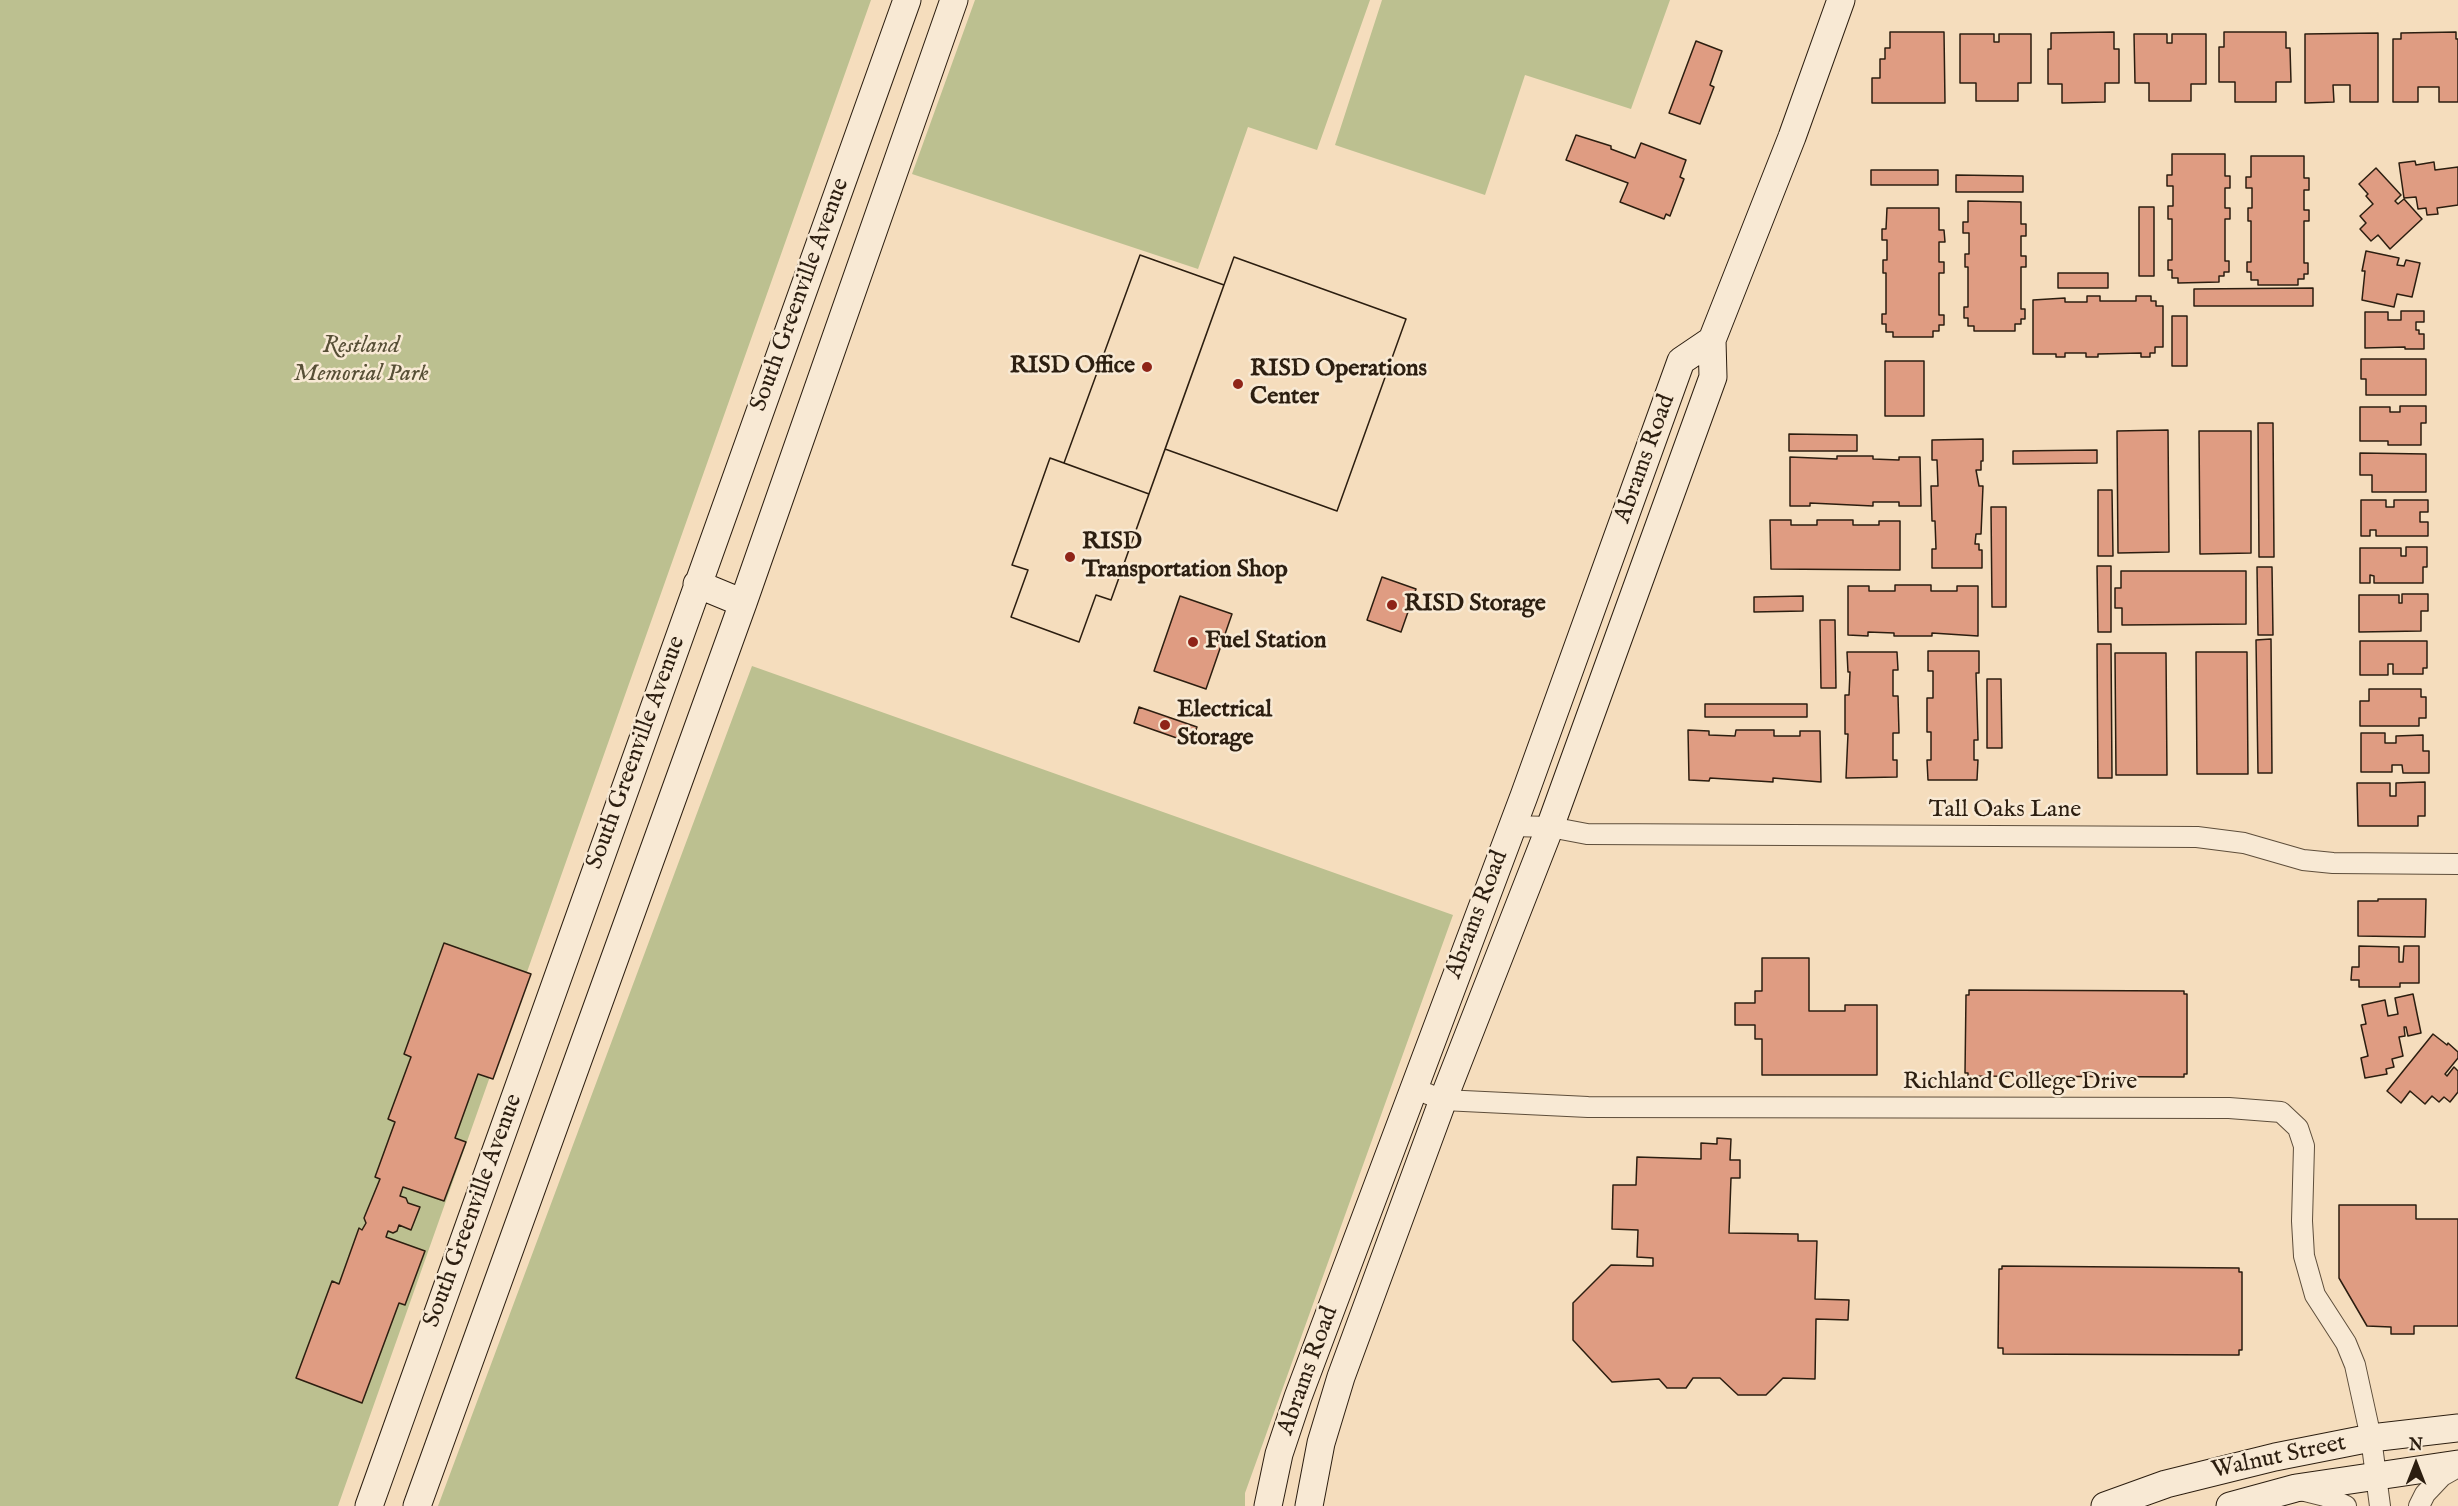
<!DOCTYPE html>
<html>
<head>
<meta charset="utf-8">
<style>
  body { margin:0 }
  #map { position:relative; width:2458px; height:1506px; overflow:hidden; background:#f5ddbd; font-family:"IM FELL English",serif }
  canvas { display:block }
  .north { position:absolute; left:2386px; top:1434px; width:60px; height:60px; -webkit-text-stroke:4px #f8e9d4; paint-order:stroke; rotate:0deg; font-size:16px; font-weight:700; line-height:24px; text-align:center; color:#2c1e10 }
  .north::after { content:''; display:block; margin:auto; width:21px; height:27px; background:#2c1e10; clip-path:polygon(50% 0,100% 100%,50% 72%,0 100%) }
</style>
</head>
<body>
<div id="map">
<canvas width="2458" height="1506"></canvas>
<div class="north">N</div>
</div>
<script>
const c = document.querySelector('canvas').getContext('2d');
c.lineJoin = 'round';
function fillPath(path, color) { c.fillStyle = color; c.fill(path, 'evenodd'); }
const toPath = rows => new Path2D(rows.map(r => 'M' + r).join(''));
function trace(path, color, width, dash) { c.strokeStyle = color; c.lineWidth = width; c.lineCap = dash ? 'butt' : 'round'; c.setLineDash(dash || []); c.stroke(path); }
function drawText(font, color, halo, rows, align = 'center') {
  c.font = font + ' "IM FELL English",serif'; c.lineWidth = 5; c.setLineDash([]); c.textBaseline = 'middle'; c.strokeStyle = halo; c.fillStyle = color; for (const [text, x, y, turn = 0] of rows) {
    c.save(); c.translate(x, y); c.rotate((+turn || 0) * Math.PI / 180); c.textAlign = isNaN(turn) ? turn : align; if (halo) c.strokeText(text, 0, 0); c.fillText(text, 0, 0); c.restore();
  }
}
fillPath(toPath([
  [0,0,871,0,338,1506,0,1506],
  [975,0,1370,0,1317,150,1248,127,1198,269,912,174],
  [1382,0,1670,0,1631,109,1525,75,1485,195,1335,145],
  [752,666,1453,915,1245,1493,1245,1506,438,1506]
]), '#bcc090');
const building = toPath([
  [1890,32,1944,32,1945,103,1872,103,1872,78,1880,78,1880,59,1885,59,1885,48,1890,48,1890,32],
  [2114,32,2114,49,2119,49,2119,83,2105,83,2105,102,2062,103,2062,84,2048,84,2048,49,2051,49,2051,33,2114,32],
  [2224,32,2286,32,2286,48,2290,48,2291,82,2276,82,2276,102,2235,102,2235,82,2219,82,2219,47,2224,47,2224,32],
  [2456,32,2456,39,2458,39,2458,102,2439,102,2439,87,2418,87,2418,102,2393,102,2393,39,2401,39,2401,33,2456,32],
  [2378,33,2378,102,2350,102,2350,85,2333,85,2334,102,2305,103,2305,34,2378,33],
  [1960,34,1994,34,1994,42,1999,42,1999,34,2031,34,2031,83,2018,83,2018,101,1976,101,1976,83,1960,83,1960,34],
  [2134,34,2167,34,2167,43,2172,43,2172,34,2206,34,2206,84,2191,84,2191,101,2149,101,2149,83,2135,83,2134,34],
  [1696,41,1722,51,1710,85,1714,87,1700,124,1669,113,1696,41],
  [1576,135,1611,146,1611,149,1635,158,1641,143,1686,160,1680,177,1684,179,1670,216,1666,214,1664,219,1620,202,1628,183,1566,160,1576,135],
  [2172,154,2225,154,2225,176,2230,176,2230,188,2225,188,2225,208,2230,208,2230,219,2225,219,2225,261,2229,261,2229,272,2224,272,2224,276,2219,276,2219,282,2178,283,2178,278,2172,278,2172,270,2168,270,2168,260,2172,260,2172,219,2168,219,2168,206,2173,206,2173,186,2167,186,2167,175,2172,175,2172,154],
  [2251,156,2304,156,2304,178,2309,178,2309,190,2304,190,2304,210,2309,210,2309,221,2304,221,2304,263,2308,263,2308,274,2304,274,2304,279,2298,279,2298,285,2258,285,2258,280,2251,280,2251,272,2247,272,2247,262,2251,262,2251,221,2248,221,2248,208,2252,208,2252,188,2246,188,2246,177,2251,177,2251,156],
  [2415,161,2416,165,2434,162,2435,170,2458,167,2458,205,2437,208,2438,214,2427,215,2426,208,2418,209,2416,197,2404,198,2399,163,2415,161],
  [2376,168,2401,195,2395,201,2398,204,2404,199,2422,219,2390,249,2378,235,2371,241,2360,229,2366,223,2360,216,2373,204,2366,196,2368,194,2359,184,2376,168],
  [1871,170,1938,170,1938,185,1871,185,1871,170],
  [1956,175,2023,176,2023,192,1956,192,1956,175],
  [1968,201,2021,202,2021,224,2026,224,2026,236,2021,236,2021,256,2026,256,2026,267,2021,267,2021,309,2025,309,2025,319,2021,319,2021,324,2015,324,2015,331,1974,331,1974,326,1968,326,1968,318,1964,318,1964,307,1968,307,1968,267,1965,267,1965,254,1969,254,1969,233,1963,233,1963,222,1968,222,1968,201],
  [2139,207,2154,207,2154,276,2139,276,2139,207],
  [1887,208,1939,208,1939,230,1944,230,1945,242,1939,242,1939,262,1944,262,1944,273,1939,273,1939,315,1944,315,1944,325,1939,325,1939,331,1933,331,1933,337,1893,337,1893,332,1886,332,1886,324,1882,324,1882,314,1886,314,1886,273,1883,273,1883,260,1887,260,1887,240,1882,240,1882,229,1886,229,1887,208],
  [2366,251,2399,258,2397,265,2404,266,2406,260,2420,263,2412,297,2397,294,2394,307,2362,300,2365,271,2362,271,2366,251],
  [1140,255,1224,285,1234,257,1406,319,1337,511,1165,449,1111,600,1096,595,1079,642,1011,617,1028,570,1012,565,1050,458,1064,463,1140,255],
  [1140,255,1224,285,1149,494,1064,463,1140,255],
  [1234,257,1406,319,1337,511,1165,449,1234,257],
  [2058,273,2108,273,2108,288,2058,288,2058,273],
  [2313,288,2313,306,2194,306,2194,289,2313,288],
  [2087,296,2100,296,2100,301,2136,301,2136,296,2151,296,2151,301,2156,301,2156,306,2163,306,2163,347,2155,347,2155,353,2150,353,2150,357,2141,357,2141,353,2098,354,2098,357,2086,357,2086,353,2065,353,2065,357,2056,357,2056,354,2033,354,2033,300,2065,298,2065,302,2087,302,2087,296],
  [2401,311,2424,311,2424,322,2416,322,2416,330,2419,330,2419,334,2424,334,2424,349,2405,349,2405,347,2365,348,2365,312,2388,312,2388,320,2401,320,2401,311],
  [2172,316,2187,316,2187,366,2172,366,2172,316],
  [2361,359,2426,359,2426,395,2366,395,2366,379,2361,379,2361,359],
  [1885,361,1924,361,1924,416,1885,416,1885,361],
  [2400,406,2426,406,2426,423,2421,423,2421,445,2388,445,2388,441,2360,441,2360,407,2390,407,2390,412,2400,412,2400,406],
  [2258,423,2273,423,2274,557,2259,557,2258,423],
  [2168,430,2169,552,2118,553,2117,431,2168,430],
  [2199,431,2251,431,2251,553,2200,554,2199,431],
  [1789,434,1857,435,1857,451,1789,451,1789,434],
  [1983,439,1983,461,1981,461,1981,470,1976,470,1979,486,1983,486,1981,534,1976,534,1975,544,1979,544,1979,550,1982,550,1982,568,1932,568,1932,549,1936,549,1935,521,1932,521,1931,486,1938,486,1937,460,1932,460,1932,440,1983,439],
  [2097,450,2097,463,2013,464,2013,451,2097,450],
  [2360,453,2426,454,2426,492,2372,492,2372,475,2360,475,2360,453],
  [1837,456,1873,456,1873,459,1899,460,1899,457,1920,457,1921,506,1899,506,1899,502,1873,502,1873,506,1810,503,1810,506,1790,506,1790,457,1837,459,1837,456],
  [1050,458,1149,494,1111,600,1096,595,1079,642,1011,617,1028,570,1012,565,1050,458],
  [2098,490,2112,490,2113,556,2098,556,2098,490],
  [2361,500,2386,500,2386,507,2394,507,2394,500,2428,500,2428,512,2420,512,2420,522,2428,522,2428,536,2376,536,2376,530,2370,530,2370,536,2361,536,2361,500],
  [1991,507,2006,507,2006,607,1992,607,1991,507],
  [1770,520,1791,520,1791,525,1817,525,1817,520,1853,520,1853,525,1879,525,1879,521,1900,521,1900,570,1771,569,1770,520],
  [2406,547,2427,547,2427,567,2423,567,2423,583,2374,583,2374,576,2370,575,2370,583,2360,583,2360,548,2401,548,2401,556,2406,556,2406,547],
  [2097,566,2111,566,2111,632,2098,632,2097,566],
  [2257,567,2272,567,2273,635,2258,635,2257,567],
  [2121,571,2246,571,2246,624,2122,625,2122,608,2115,608,2115,588,2121,588,2121,571],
  [1382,577,1416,589,1401,632,1367,620,1382,577],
  [1895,585,1931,585,1931,591,1957,591,1957,586,1978,586,1978,636,1932,633,1932,636,1894,636,1894,633,1868,632,1868,636,1848,635,1848,586,1869,586,1869,591,1895,591,1895,585],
  [2402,594,2428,594,2428,611,2421,611,2421,631,2359,632,2359,595,2399,595,2399,603,2402,603,2402,594],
  [1180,596,1232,614,1206,689,1154,671,1180,596],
  [1803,596,1803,611,1754,612,1754,597,1803,596],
  [1820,620,1835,620,1836,688,1821,688,1820,620],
  [2271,639,2272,773,2258,773,2256,640,2271,639],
  [2360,641,2427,641,2427,668,2423,668,2423,674,2393,674,2393,664,2388,664,2388,675,2360,675,2360,641],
  [2097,644,2111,644,2112,778,2098,778,2097,644],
  [1928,651,1979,651,1979,673,1976,673,1978,740,1974,740,1974,760,1978,760,1977,780,1928,780,1927,760,1931,760,1931,732,1927,732,1927,698,1933,698,1933,671,1928,671,1928,651],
  [1847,652,1897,652,1898,670,1893,670,1893,696,1898,696,1899,733,1893,733,1893,760,1897,760,1897,777,1846,778,1848,734,1845,734,1845,695,1849,695,1850,672,1848,672,1847,652],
  [2196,652,2247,652,2248,774,2197,774,2196,652],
  [2115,653,2166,653,2167,775,2116,775,2115,653],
  [1987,679,2001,679,2002,748,1987,748,1987,679],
  [2369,689,2421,689,2421,697,2426,697,2426,718,2419,718,2419,726,2360,726,2360,701,2369,701,2369,689],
  [1705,704,1807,704,1807,717,1705,717,1705,704],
  [1139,707,1197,727,1191,743,1134,723,1139,707],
  [1688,730,1709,731,1709,735,1735,736,1736,730,1774,730,1774,736,1800,736,1800,731,1820,731,1821,782,1773,778,1773,782,1710,778,1709,781,1689,780,1688,730],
  [2361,733,2385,733,2385,743,2396,743,2396,736,2423,735,2423,751,2429,751,2429,773,2403,773,2402,765,2392,765,2392,772,2361,772,2361,733],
  [2425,782,2425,816,2418,816,2418,826,2358,826,2357,783,2390,783,2390,796,2396,796,2396,783,2425,782],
  [2378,899,2426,899,2425,937,2358,936,2358,901,2378,901,2378,899],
  [444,943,531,974,493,1079,478,1074,455,1138,466,1142,444,1201,403,1187,400,1196,406,1198,408,1203,420,1207,411,1230,399,1225,397,1231,393,1233,388,1231,386,1237,425,1251,405,1305,399,1303,362,1403,296,1378,332,1281,339,1284,359,1228,362,1230,366,1223,364,1218,380,1179,375,1177,395,1122,388,1119,411,1057,404,1054,444,943],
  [2359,946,2399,947,2399,962,2403,962,2404,946,2419,946,2419,983,2400,983,2400,987,2359,987,2359,980,2351,980,2352,967,2359,967,2359,946],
  [1762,958,1809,958,1809,1011,1845,1011,1845,1005,1877,1005,1877,1075,1762,1075,1762,1039,1755,1039,1755,1025,1735,1025,1735,1003,1755,1003,1755,991,1762,991,1762,958],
  [1969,990,2184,991,2184,994,2187,994,2187,1074,2184,1074,2184,1077,1968,1076,1968,1073,1965,1073,1966,995,1969,995,1969,990],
  [2413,994,2421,1033,2408,1036,2406,1027,2404,1027,2405,1036,2399,1037,2403,1056,2392,1059,2394,1067,2386,1069,2387,1074,2365,1078,2361,1058,2368,1056,2361,1025,2366,1024,2362,1005,2385,1000,2388,1016,2398,1014,2395,998,2413,994],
  [2433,1034,2447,1045,2448,1043,2458,1052,2458,1058,2445,1074,2447,1076,2454,1067,2458,1071,2458,1092,2450,1102,2444,1097,2439,1102,2432,1096,2425,1104,2410,1091,2401,1103,2387,1091,2433,1034],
  [1717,1138,1731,1139,1730,1160,1740,1160,1740,1178,1731,1178,1729,1233,1798,1234,1798,1241,1817,1241,1815,1299,1849,1300,1848,1320,1816,1319,1815,1379,1783,1378,1766,1395,1738,1395,1720,1378,1693,1378,1686,1388,1667,1388,1659,1379,1612,1382,1573,1340,1573,1303,1611,1265,1653,1266,1653,1258,1637,1257,1638,1230,1612,1229,1613,1185,1636,1185,1637,1157,1701,1159,1701,1143,1717,1144,1717,1138],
  [2339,1205,2416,1205,2416,1219,2458,1219,2458,1326,2414,1326,2414,1334,2391,1334,2391,1327,2367,1326,2339,1278,2339,1205],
  [2002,1266,2239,1268,2239,1272,2242,1272,2242,1350,2239,1350,2239,1355,2003,1354,2003,1348,1998,1348,1999,1269,2002,1269,2002,1266]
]);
fillPath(building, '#df9c82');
trace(building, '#2c1e10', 1.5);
const minor = toPath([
  [1512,826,1550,827,1587,834,2197,837,2244,843,2303,860,2333,863,2458,864],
  [1413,1088,1443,1100,1588,1107,2229,1108,2281,1112,2298,1128,2304,1146,2302,1221,2304,1256,2315,1295,2346,1343,2355,1365,2371,1438,2380,1506],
  [2301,1490,2325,1496,2346,1506],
  [2419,1506,2425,1494,2442,1476,2458,1467]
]);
const secondary = toPath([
  [697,584,743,603],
  [369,1506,907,0],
  [417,1506,743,603,954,0],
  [1268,1506,1279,1454,1298,1397,1524,796,1681,361,1712,340],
  [1309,1506,1321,1443,1341,1377,1443,1100,1550,827,1713,377,1712,340,1792,137,1841,0],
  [2105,1506,2166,1484,2275,1457,2371,1438,2458,1428],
  [2230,1506,2296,1488,2458,1464]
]);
trace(minor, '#5e4e3b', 22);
trace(secondary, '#2c1e10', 29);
trace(minor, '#f8e9d4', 20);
trace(secondary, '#f8e9d4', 27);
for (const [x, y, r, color] of [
  [1147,367,6,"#8f2418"],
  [1238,384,6,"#8f2418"],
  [1070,557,6,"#8f2418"],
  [1392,605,6,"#8f2418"],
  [1193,642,6,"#8f2418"],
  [1165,725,6,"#8f2418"]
]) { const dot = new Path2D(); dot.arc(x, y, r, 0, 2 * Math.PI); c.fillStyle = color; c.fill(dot); trace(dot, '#f8e9d4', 2); }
drawText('24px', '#2c1e10', '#f8e9d4', [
  ["South Greenville Avenue",801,295,-70],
  ["Abrams Road",1646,459,-70],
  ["South Greenville Avenue",637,753,-70],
  ["Tall Oaks Lane",2005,811],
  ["Abrams Road",1478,915,-69],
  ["Richland College Drive",2020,1083],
  ["South Greenville Avenue",474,1211,-70],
  ["Abrams Road",1309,1371,-70],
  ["Walnut Street",2279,1458,-12]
]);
drawText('italic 24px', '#574f36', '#f8e9d4', [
  ["Restland",361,347],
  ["Memorial Park",361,375]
]);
drawText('bold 24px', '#2c1e10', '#f8e9d4', [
  ["RISD Office",1135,367,"right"],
  ["RISD Operations",1250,370],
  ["Center",1250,398],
  ["RISD",1082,543],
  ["Transportation Shop",1082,571],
  ["RISD Storage",1404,605],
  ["Fuel Station",1205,642],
  ["Electrical",1177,711],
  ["Storage",1177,739]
], 'left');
</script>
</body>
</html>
